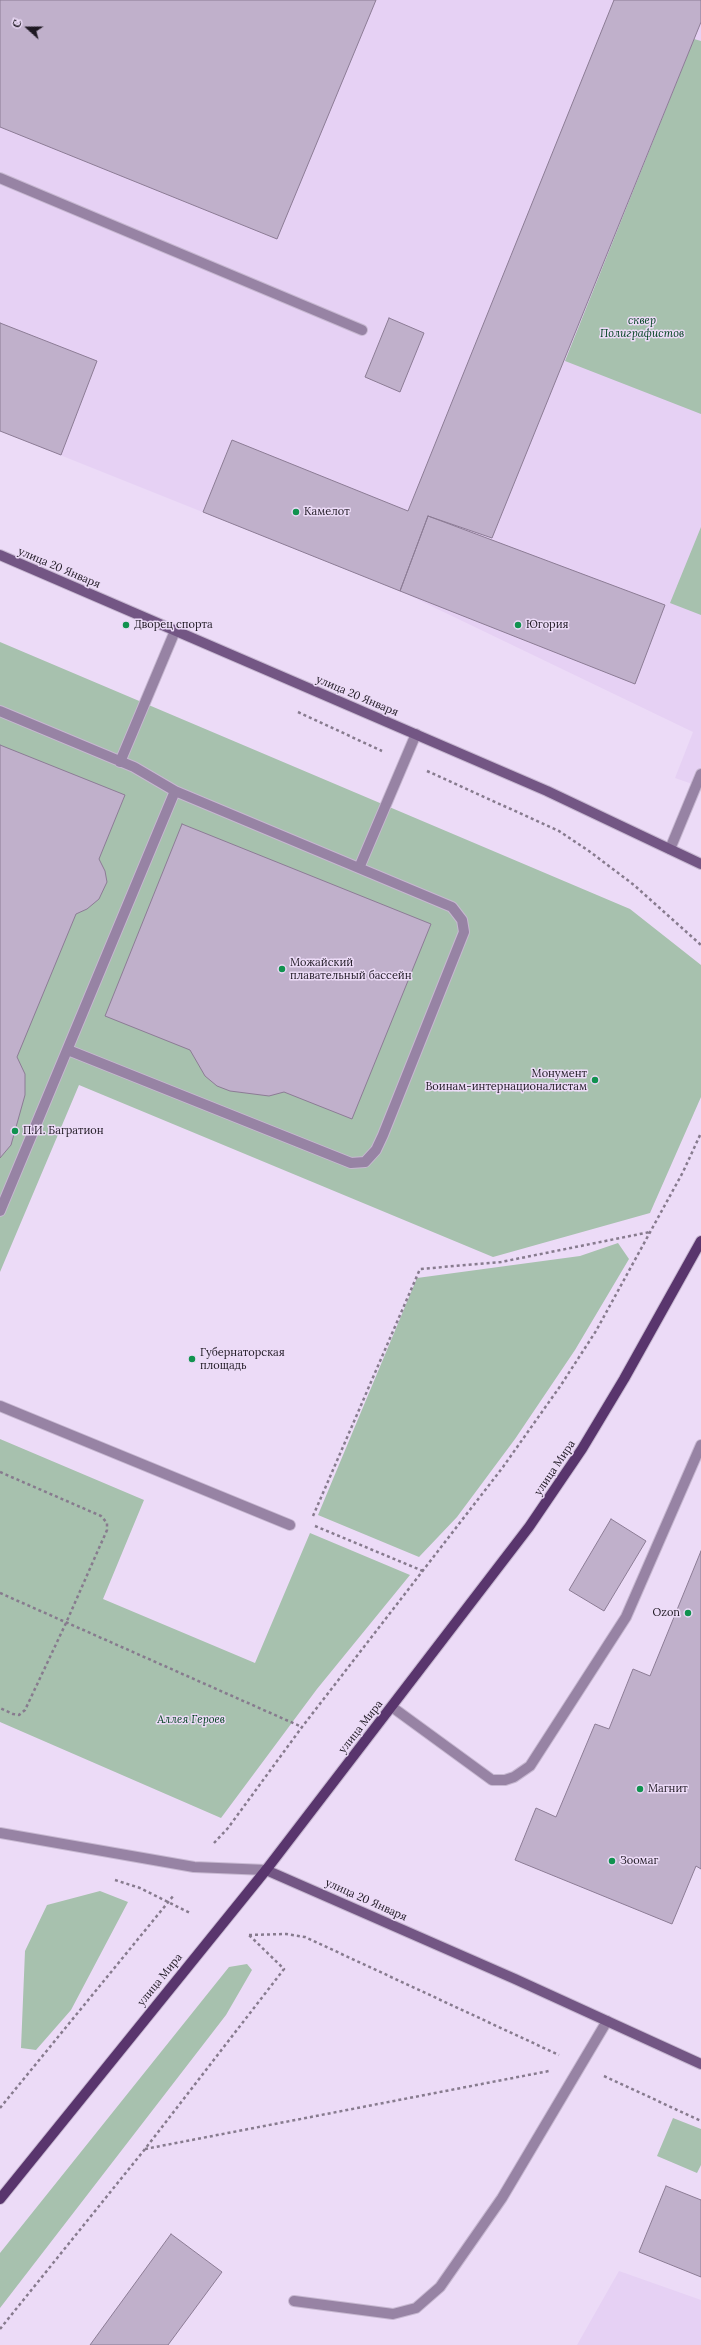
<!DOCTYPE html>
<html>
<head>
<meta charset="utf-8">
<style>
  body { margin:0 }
  #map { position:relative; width:701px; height:2345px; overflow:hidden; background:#ecdbf7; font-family:Lora,serif }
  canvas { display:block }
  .north { position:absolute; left:8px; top:8px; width:40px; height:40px; -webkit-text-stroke:3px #ecdbf7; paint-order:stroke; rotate:291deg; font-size:11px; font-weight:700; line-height:16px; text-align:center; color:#1e1822 }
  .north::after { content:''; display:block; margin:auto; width:14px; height:18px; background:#1e1822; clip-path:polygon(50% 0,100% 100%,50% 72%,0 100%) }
</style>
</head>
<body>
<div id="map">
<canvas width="701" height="2345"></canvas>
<div class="north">С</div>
</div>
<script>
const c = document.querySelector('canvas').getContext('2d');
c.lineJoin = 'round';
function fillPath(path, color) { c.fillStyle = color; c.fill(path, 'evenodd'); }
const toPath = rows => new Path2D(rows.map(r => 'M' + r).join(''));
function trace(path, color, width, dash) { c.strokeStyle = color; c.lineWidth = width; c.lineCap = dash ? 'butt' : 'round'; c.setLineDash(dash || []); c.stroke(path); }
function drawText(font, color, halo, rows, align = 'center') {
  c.font = font + ' Lora,serif'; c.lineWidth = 3; c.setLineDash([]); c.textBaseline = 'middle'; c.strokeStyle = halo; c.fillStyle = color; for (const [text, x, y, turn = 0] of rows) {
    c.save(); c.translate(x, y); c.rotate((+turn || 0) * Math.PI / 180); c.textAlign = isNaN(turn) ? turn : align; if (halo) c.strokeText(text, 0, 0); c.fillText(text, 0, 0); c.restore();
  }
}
fillPath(toPath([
  [0,0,701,0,701,787,675,778,693,732,400,591,0,431],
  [619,2271,701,2300,701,2345,577,2345]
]), '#e6d1f4');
fillPath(toPath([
  [694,39,701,41,701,414,565,361],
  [701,527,701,615,670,603],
  [0,642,630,909,701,965,701,1097,650,1213,493,1257,79,1085,0,1272],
  [618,1243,629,1259,575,1350,515,1439,457,1517,419,1557,318,1515,417,1278,580,1256],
  [0,1439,144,1500,103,1599,255,1663,310,1533,410,1575,317,1689,221,1818,0,1722],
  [100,1891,128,1902,71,2010,36,2050,21,2048,25,1951,47,1905],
  [247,1964,252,1970,226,2015,0,2308,0,2253,229,1967],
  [673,2118,701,2129,701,2165,697,2173,657,2156]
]), '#a7c1ae');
const building = toPath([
  [0,0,376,0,277,239,0,127,0,0],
  [614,0,701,0,701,22,492,538,428,516,400,591,203,512,232,440,408,511,614,0],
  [389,318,424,333,400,392,365,377,389,318],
  [0,323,97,361,61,455,0,431,0,323],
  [428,516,665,605,635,684,400,591,428,516],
  [0,745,125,795,99,859,105,871,107,882,99,899,87,909,76,914,17,1057,25,1074,25,1095,11,1145,0,1158,0,745],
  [182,824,431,924,352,1119,284,1092,269,1096,230,1091,217,1086,205,1076,190,1050,105,1016,182,824],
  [611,1519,646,1541,604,1611,569,1590,611,1519],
  [701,1551,701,1869,696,1866,672,1924,515,1860,536,1808,556,1817,595,1724,609,1729,633,1669,650,1676,701,1551],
  [666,2186,701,2200,701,2277,639,2252,666,2186],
  [171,2234,222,2272,168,2345,90,2345,171,2234]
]);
fillPath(building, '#c0b0cb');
trace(building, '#8c7c95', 1);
const lane = toPath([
  [0,178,362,330],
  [0,711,134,767,175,791,0,1211],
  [120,762,175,631],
  [670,849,701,774],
  [359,868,416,734],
  [68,1050,351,1163,365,1162,376,1150,383,1135,464,932,462,920,452,907,175,791],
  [0,1406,290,1525],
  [392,1707,492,1780,505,1780,514,1777,530,1766,626,1617,701,1445],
  [294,2301,393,2314,416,2308,440,2287,502,2198,607,2021]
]);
const street = toPath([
  [0,1833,194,1867,266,1870]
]);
const secondary = toPath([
  [0,555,547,791,701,864],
  [266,1870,515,1979,701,2064]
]);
const primary = toPath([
  [0,2199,266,1870,529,1527,582,1449,624,1379,701,1241]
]);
trace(lane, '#c7b8d1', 12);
trace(street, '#c7b8d1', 12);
trace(secondary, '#c7b8d1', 12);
trace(primary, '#c7b8d1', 12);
trace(toPath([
  [298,712,382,751],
  [427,771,559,831,589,851,634,885,701,945],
  [0,1472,101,1516,107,1523,107,1530,66,1623,25,1710,19,1715,13,1714,0,1708],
  [313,1516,420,1269,501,1262,650,1232],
  [315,1526,423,1571],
  [0,1593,302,1727],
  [214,1843,228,1828,302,1727,503,1467,561,1385,596,1331,683,1172,701,1133],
  [115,1880,140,1888,190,1913],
  [249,1935,286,1934,305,1937,559,2055],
  [604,2076,701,2121],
  [0,2108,174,1895],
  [145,2149,549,2071],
  [0,2329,145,2149,284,1969,249,1935]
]), '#877b8e', 2.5, [3, 3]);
trace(lane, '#9783a4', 10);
trace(street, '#9783a4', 10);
trace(secondary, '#735684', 10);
trace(primary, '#59356d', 10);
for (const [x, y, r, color] of [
  [296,512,4,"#11924f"],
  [126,625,4,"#11924f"],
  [518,625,4,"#11924f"],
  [282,969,4,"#11924f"],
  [595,1080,4,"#11924f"],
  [15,1131,4,"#11924f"],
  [192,1359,4,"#11924f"],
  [688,1613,4,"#11924f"],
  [640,1789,4,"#11924f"],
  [612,1861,4,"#11924f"]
]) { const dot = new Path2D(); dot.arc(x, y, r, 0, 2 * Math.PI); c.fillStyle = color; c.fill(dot); trace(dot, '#ecdbf7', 1.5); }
drawText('italic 11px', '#00421f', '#ecdbf7', [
  ["сквер",642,321],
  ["Полиграфистов",642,334],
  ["Аллея Героев",191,1720]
]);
drawText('11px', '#1e1822', '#ecdbf7', [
  ["Камелот",304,512],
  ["Дворец спорта",134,625],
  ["Югория",526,625],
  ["Можайский",290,963],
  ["плавательный бассейн",290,976],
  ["Монумент",587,1074,"right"],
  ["Воинам-интернационалистам",587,1087,"right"],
  ["П.И. Багратион",23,1131],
  ["Губернаторская",200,1353],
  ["площадь",200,1366],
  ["Ozon",680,1613,"right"],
  ["Магнит",648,1789],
  ["Зоомаг",620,1861]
], 'left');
drawText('11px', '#1e1822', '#ecdbf7', [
  ["улица 20 Января",59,568,23],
  ["улица 20 Января",357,696,23],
  ["улица Мира",555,1468,-56],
  ["улица Мира",361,1727,-52],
  ["улица 20 Января",366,1900,24],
  ["улица Мира",160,1980,-51]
]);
</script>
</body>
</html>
